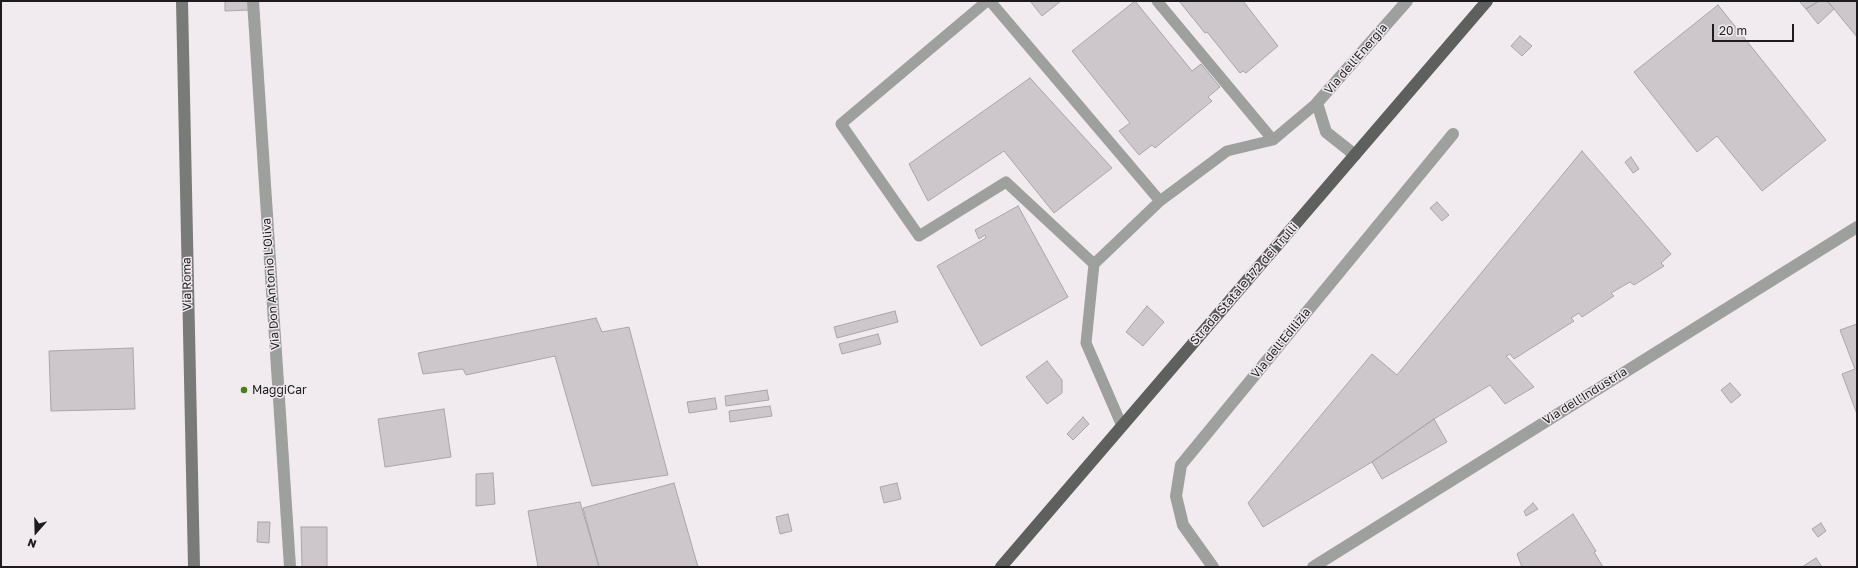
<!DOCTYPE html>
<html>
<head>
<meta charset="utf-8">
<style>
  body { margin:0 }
  #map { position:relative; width:1858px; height:568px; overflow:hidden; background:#f1ebf0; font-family:"Golos Text",sans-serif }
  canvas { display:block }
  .frame { position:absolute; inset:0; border:2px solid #1d1b1d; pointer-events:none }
  .north { position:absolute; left:16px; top:512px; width:40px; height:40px; -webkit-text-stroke:3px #f1ebf0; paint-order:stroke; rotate:200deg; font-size:11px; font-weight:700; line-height:16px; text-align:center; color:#1d1b1d }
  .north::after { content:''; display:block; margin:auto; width:14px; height:18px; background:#1d1b1d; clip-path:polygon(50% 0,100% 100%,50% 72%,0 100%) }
  .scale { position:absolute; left:1712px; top:24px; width:82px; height:18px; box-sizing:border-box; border:2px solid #1d1b1d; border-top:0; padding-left:5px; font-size:12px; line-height:14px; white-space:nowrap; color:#1d1b1d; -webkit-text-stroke:3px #f1ebf0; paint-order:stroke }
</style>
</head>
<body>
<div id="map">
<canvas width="1858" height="568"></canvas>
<div class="frame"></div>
<div class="north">N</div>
<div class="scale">20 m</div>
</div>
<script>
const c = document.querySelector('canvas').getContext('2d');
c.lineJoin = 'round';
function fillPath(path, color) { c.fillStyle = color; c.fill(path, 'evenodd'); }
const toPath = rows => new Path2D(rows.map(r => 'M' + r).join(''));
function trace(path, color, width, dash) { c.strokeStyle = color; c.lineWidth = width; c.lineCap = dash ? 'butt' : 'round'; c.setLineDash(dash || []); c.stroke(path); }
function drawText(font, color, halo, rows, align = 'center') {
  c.font = font + ' "Golos Text",sans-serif'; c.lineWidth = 3; c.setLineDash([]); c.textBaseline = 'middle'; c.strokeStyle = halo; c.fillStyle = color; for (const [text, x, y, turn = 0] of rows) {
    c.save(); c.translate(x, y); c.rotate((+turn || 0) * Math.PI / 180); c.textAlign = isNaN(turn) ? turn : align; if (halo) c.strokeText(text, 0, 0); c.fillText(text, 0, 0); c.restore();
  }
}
const building = toPath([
  [225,1,250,1,250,10,225,11,225,1],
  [1030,1,1061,1,1042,16,1030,1],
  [1135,1,1192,71,1201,64,1220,87,1208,97,1212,101,1155,148,1152,145,1139,155,1119,131,1130,123,1072,51,1135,1],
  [1179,1,1243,1,1278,46,1246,73,1243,71,1240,73,1207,32,1205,33,1179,1],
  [1799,1,1819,1,1806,9,1799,1],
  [1819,1,1827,1,1834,9,1818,24,1806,9,1819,1],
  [1827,1,1857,1,1857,37,1834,9,1827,1],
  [1718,5,1826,140,1762,191,1717,136,1697,152,1634,72,1718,5],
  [1520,36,1532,46,1522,56,1511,46,1520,36],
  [1030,78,1112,168,1054,213,1004,151,928,201,909,164,1030,78],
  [1582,151,1671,254,1661,263,1664,266,1634,285,1630,282,1611,293,1614,296,1582,317,1579,313,1571,318,1574,321,1514,359,1510,354,1506,356,1534,387,1505,404,1490,385,1434,419,1372,462,1263,527,1248,503,1372,354,1397,375,1582,151],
  [1631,157,1639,169,1633,173,1625,162,1631,157],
  [1437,202,1449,215,1442,221,1430,208,1437,202],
  [1018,206,1068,297,981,346,937,266,986,238,985,235,979,239,975,230,1018,206],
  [1147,306,1164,322,1143,346,1126,332,1147,306],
  [895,311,898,322,837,338,834,327,895,311],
  [596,318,602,332,629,327,668,475,592,486,555,356,466,375,463,369,423,374,418,353,596,318],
  [1857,324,1857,414,1842,374,1855,369,1840,330,1857,324],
  [878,334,881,344,842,354,839,344,878,334],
  [133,348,135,409,51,411,49,351,133,348],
  [1047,361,1062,380,1062,393,1047,404,1026,377,1047,361],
  [1730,383,1741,395,1731,403,1721,390,1730,383],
  [767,390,769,400,726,406,725,396,767,390],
  [715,398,717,409,689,413,687,402,715,398],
  [770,406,772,416,730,422,729,411,770,406],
  [444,409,451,457,385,467,378,419,444,409],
  [1083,417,1089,424,1073,440,1067,434,1083,417],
  [1434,419,1447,442,1382,479,1372,462,1434,419],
  [493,473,495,504,476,506,476,474,493,473],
  [674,483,698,567,599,567,583,508,674,483],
  [897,483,901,499,884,503,880,487,897,483],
  [580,502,599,567,538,567,528,511,580,502],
  [1533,503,1538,509,1526,516,1524,511,1533,503],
  [788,514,792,531,780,534,776,517,788,514],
  [1573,514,1596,551,1594,552,1603,567,1522,567,1517,554,1573,514],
  [258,522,270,522,269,543,257,542,258,522],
  [1821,523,1826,531,1818,537,1812,529,1821,523],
  [301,527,327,527,327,567,302,567,301,527],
  [1816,558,1822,567,1802,567,1816,558]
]);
fillPath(building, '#cdc7cc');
trace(building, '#aaa5a9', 1);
trace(toPath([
  [987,1,841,124,919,236,1006,182,1094,264],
  [990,1,1160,201],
  [1157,1,1273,140],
  [1122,426,1086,343,1094,264,1160,201,1227,151,1273,140,1317,103]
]), '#9ea09d', 11);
trace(toPath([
  [253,1,290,567],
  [1355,155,1326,132,1317,103,1407,1],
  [1213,567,1183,525,1176,496,1181,465,1453,134],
  [1313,567,1857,227]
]), '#9ea09d', 12);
trace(toPath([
  [182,1,194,567]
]), '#787b77', 12);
trace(toPath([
  [1001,567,1487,1]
]), '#5d605c', 12);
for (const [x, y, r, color] of [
  [244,390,4,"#46801a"]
]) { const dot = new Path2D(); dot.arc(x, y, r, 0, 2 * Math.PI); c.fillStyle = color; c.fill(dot); trace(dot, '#f1ebf0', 1.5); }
drawText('12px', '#1d1b1d', '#f1ebf0', [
  ["Via dell'Energia",1356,59,-49],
  ["Via Roma",187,284,-91],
  ["Via Don Antonio L'Oliva",271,284,-94],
  ["Strada Statale 172 dei Trulli",1244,284,-49],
  ["Via dell'Edilizia",1281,343,-51],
  ["Via dell'Industria",1585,396,-32]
]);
drawText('12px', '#1d1b1d', '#f1ebf0', [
  ["MaggiCar",252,390]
], 'left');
</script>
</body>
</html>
